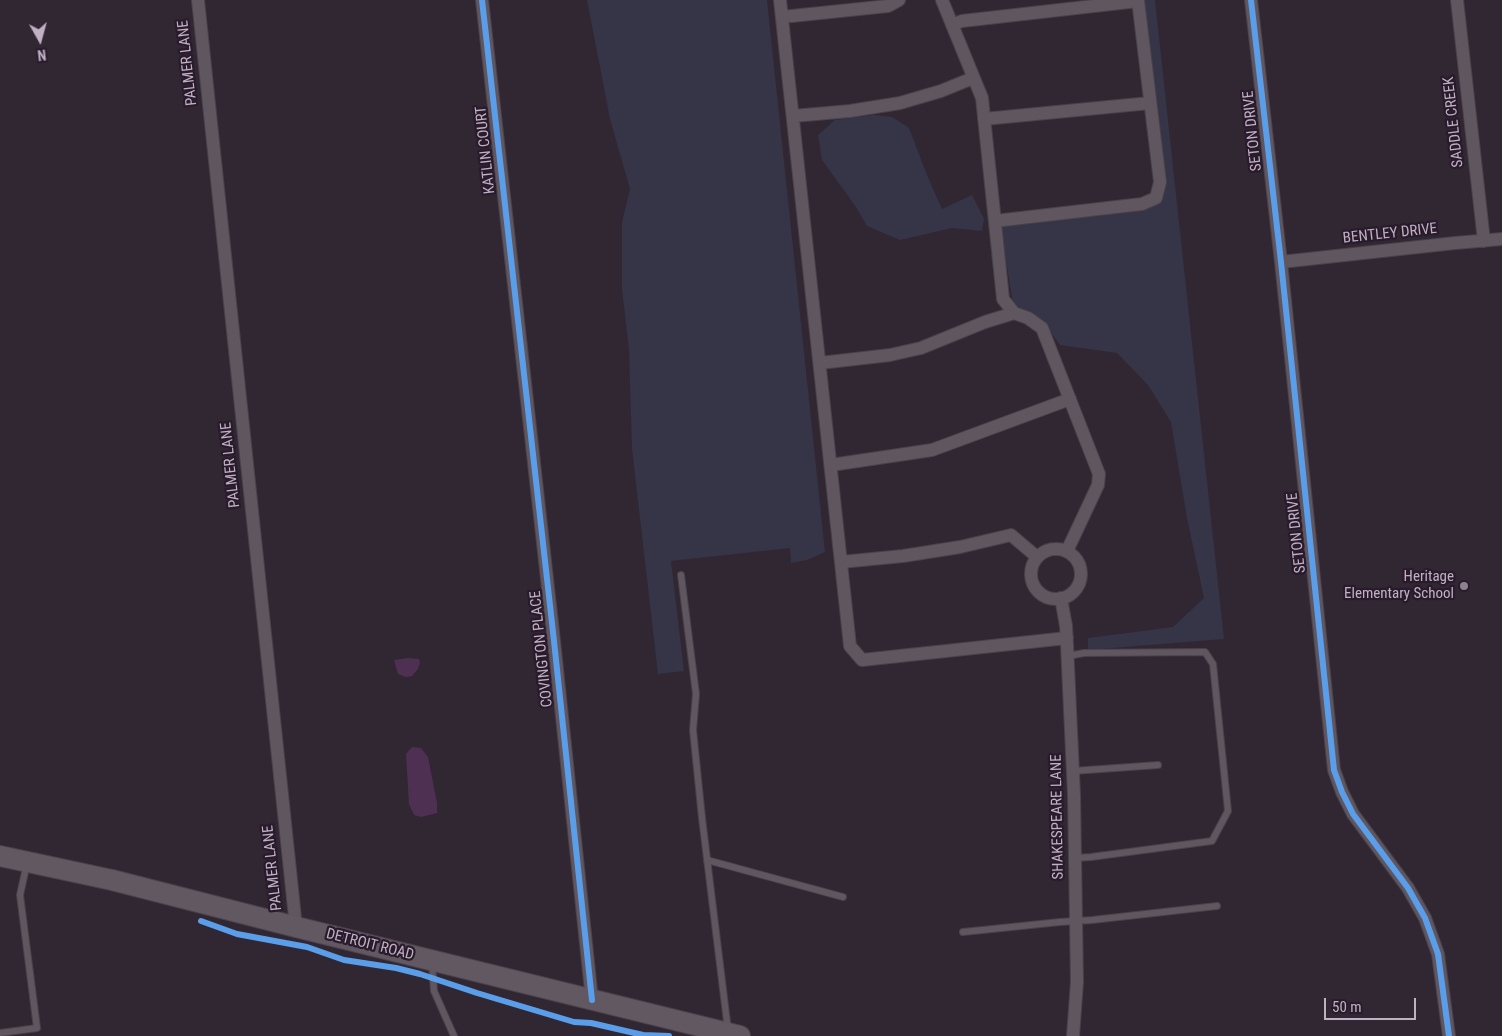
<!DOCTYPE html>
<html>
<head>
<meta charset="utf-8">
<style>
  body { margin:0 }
  #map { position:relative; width:1502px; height:1036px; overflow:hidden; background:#302732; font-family:"Roboto Condensed",sans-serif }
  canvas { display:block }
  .north { position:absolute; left:15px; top:15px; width:50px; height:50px; -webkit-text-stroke:4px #291b2c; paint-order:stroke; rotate:173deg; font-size:14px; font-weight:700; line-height:20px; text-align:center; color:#c1b0c4 }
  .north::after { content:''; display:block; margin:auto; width:18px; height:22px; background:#c1b0c4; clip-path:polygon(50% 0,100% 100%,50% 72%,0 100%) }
  .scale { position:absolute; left:1324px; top:998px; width:92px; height:22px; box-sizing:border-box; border:2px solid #c1b0c4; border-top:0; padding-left:6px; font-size:15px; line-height:18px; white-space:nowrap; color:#c1b0c4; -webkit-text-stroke:4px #291b2c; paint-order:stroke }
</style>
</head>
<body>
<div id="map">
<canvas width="1502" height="1036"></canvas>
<div class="north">N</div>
<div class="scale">50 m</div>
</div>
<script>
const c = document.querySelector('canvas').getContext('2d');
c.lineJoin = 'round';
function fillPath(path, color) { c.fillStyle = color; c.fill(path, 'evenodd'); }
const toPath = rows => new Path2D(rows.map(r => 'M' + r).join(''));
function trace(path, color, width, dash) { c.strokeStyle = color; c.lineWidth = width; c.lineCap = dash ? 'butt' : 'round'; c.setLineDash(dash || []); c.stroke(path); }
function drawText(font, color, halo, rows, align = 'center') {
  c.font = font + ' "Roboto Condensed",sans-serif'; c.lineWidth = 4.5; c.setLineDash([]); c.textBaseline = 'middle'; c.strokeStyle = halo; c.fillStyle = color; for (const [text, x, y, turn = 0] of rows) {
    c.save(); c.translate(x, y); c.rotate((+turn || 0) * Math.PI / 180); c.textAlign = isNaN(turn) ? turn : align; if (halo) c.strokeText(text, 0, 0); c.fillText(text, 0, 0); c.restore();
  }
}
fillPath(toPath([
  [587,0,767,0,825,552,807,560,791,563,790,548,671,561,684,671,658,674,632,449,629,350,622,289,622,222,630,189,610,119],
  [1142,0,1155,0,1224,639,1088,650,1088,638,1173,627,1204,598,1187,518,1171,422,1148,385,1117,353,1060,345,1046,326,1013,303,1000,225,1159,203],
  [874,115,892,117,909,128,927,175,942,209,972,195,984,219,982,231,952,228,900,240,867,226,856,207,822,160,818,135,835,120]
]), '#363447');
fillPath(toPath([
  [408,658,419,659,420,663,418,669,412,676,406,677,398,674,394,660],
  [412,747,421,748,428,757,437,803,437,813,421,817,414,815,409,804,406,754]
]), '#4e3053');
const lane = toPath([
  [681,575,696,694,693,730,702,818,728,1030],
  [1068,656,1084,653,1205,652,1213,664,1228,811,1212,841,1091,857,1075,858],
  [1073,771,1158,765],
  [707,860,843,897],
  [963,932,1060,922,1092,920,1217,906],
  [432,964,434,991,454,1036],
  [0,1033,37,1028,20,895,27,863]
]);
const street = toPath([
  [198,0,296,927],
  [482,0,554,641,592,1000],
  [780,0,850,646,862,660,1067,638],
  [942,0,982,98,1003,299,1014,313],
  [1251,0,1281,262,1334,770,1342,792,1353,814,1408,888,1425,918,1438,954,1449,1036],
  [1457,0,1484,241],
  [782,17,888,6,899,0],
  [952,25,962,21,1138,1],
  [793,116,850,111,900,103,941,91,973,78],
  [984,119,1150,103],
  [995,221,1142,204,1156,198,1160,182,1138,0],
  [1281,262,1455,243,1502,239],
  [820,363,890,355,921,348,985,322,1014,313,1028,318,1042,328,1099,474,1098,485,1067,551],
  [831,465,932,450,1070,399],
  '1031 574a25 25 0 1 1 50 0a25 25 0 1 1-50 0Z',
  [841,562,903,556,960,547,1011,535,1037,557],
  [1061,598,1066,626,1067,645,1074,795,1077,982,1073,1036]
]);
const primary = toPath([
  [0,856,112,880,296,927,740,1036]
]);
trace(lane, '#49424b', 8);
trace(street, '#49424b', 14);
trace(primary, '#4a424c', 22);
trace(lane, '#5f5660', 6);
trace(street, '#5f5660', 12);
trace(primary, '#615862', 20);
trace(toPath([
  [482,0,554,641,592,1000],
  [1251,0,1281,262,1334,770,1342,792,1353,814,1408,888,1425,918,1438,954,1449,1036],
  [201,921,237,934,307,947,344,960,396,968,420,974,477,993,574,1022,591,1023,643,1035,669,1036]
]), '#5a9eea', 6);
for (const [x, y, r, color] of [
  [1464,586,5,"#8e8091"]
]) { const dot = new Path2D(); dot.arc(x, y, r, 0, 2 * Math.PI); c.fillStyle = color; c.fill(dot); trace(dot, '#291b2c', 2); }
drawText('15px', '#c1b0c4', '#291b2c', [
  ["PALMER LANE",188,63,-96],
  ["SADDLE CREEK",1454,122,-96],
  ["SETON DRIVE",1253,131,-96],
  ["KATLIN COURT",486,150,-96],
  ["BENTLEY DRIVE",1390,234,-6],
  ["PALMER LANE",231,465,-96],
  ["SETON DRIVE",1297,533,-96],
  ["COVINGTON PLACE",542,649,-96],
  ["SHAKESPEARE LANE",1058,817,-91],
  ["PALMER LANE",273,868,-96],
  ["DETROIT ROAD",370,945,14]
]);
drawText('15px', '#c1b0c4', '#291b2c', [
  ["Heritage",1454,577],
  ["Elementary School",1454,594]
], 'right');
</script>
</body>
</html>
